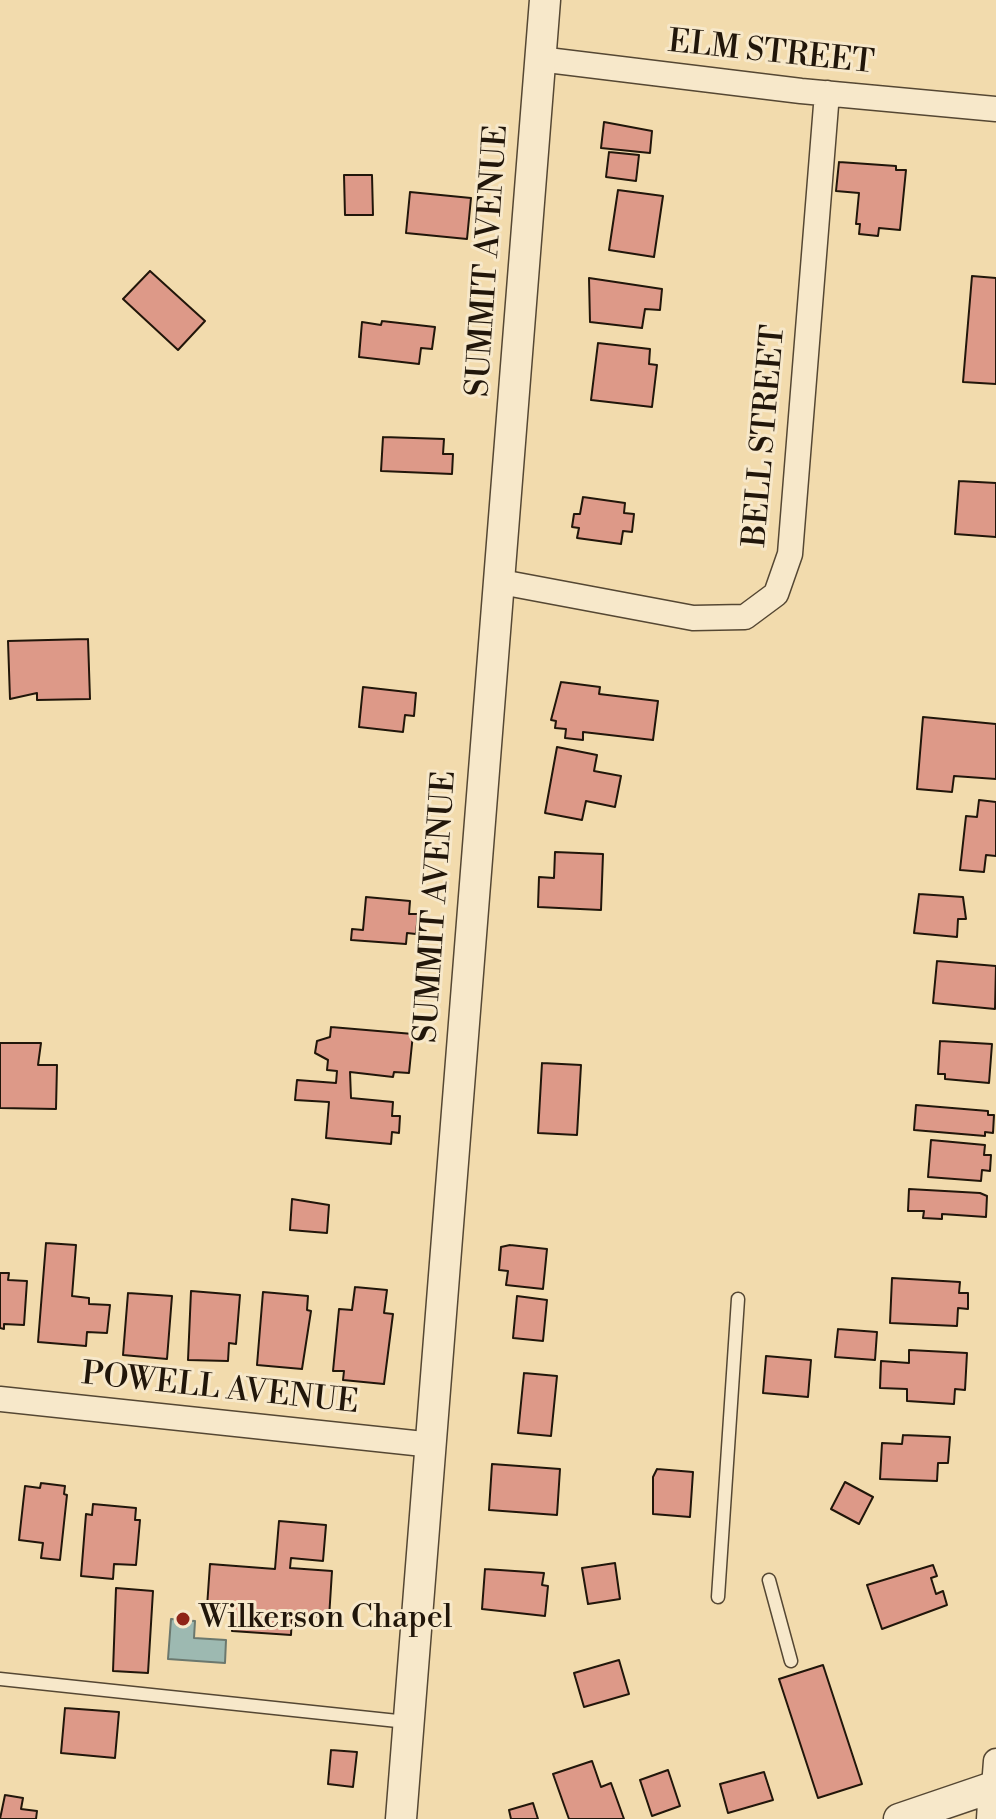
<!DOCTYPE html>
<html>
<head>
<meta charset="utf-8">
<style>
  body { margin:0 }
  canvas { display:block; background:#f2dbad }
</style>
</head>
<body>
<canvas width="996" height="1819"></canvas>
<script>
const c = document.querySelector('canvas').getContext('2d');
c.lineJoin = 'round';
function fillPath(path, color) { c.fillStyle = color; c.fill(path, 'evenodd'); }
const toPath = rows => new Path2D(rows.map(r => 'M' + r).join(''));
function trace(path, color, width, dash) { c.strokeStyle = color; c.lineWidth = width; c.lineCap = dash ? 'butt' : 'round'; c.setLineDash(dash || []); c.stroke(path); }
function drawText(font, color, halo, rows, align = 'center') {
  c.font = font + ' "Libre Bodoni",serif'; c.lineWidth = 6; c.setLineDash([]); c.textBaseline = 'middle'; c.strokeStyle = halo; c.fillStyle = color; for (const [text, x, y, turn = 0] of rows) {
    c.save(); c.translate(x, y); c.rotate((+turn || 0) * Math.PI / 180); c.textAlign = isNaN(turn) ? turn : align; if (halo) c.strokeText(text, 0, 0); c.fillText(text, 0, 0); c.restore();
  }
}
const water = toPath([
  [171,1619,195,1621,194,1638,226,1640,225,1663,168,1659,171,1619]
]);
fillPath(water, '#9db9b1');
trace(water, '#6b786e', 2);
const building = toPath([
  [604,122,652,131,650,153,601,148,604,122],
  [609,152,639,155,636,181,606,177,609,152],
  [839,162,896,166,896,170,906,170,900,230,879,228,878,236,859,234,860,224,856,224,859,193,836,191,839,162],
  [344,175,372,175,373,215,345,215,344,175],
  [618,190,663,196,654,257,609,250,618,190],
  [410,192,471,198,467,239,406,233,410,192],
  [150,271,205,321,178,350,123,299,150,271],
  [972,276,996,278,996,384,963,382,972,276],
  [589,278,662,289,660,310,645,309,642,328,590,322,589,278],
  [382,321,435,327,432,349,421,348,419,364,359,357,362,322,381,325,382,321],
  [598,343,650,349,649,364,657,365,652,407,591,400,598,343],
  [383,437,444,439,443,454,453,454,452,474,381,471,383,437],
  [959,481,996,483,996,537,955,534,959,481],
  [583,497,625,503,624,513,634,514,632,532,623,531,621,544,577,538,579,528,572,527,574,514,580,514,583,497],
  [88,639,90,699,37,700,37,693,10,699,8,641,88,639],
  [561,682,600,687,599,694,658,701,653,740,583,732,583,740,565,738,566,729,555,728,556,721,551,720,561,682],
  [363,687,416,693,414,716,405,715,403,732,359,727,363,687],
  [923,717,996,724,996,779,954,776,952,792,917,789,923,717],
  [557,747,597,755,594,771,621,776,615,807,586,801,582,820,545,813,557,747],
  [979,800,996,802,996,856,986,855,984,872,960,870,966,816,977,817,979,800],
  [555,852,603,854,601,910,538,907,539,877,554,878,555,852],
  [919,894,963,897,966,919,958,919,957,937,914,933,919,894],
  [366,897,410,901,409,914,418,914,416,934,407,933,406,944,351,940,352,929,363,930,366,897],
  [937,961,996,966,995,1009,933,1003,937,961],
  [331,1027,413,1034,409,1073,394,1072,393,1077,350,1072,351,1098,393,1102,392,1116,400,1116,399,1133,392,1132,391,1144,326,1138,329,1102,295,1100,297,1080,336,1083,337,1071,327,1070,328,1060,315,1053,317,1041,330,1037,331,1027],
  [940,1041,992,1044,989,1083,945,1079,945,1074,938,1074,940,1041],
  [0,1043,41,1043,38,1065,57,1065,56,1109,0,1108,0,1043],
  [542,1063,581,1065,577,1135,538,1133,542,1063],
  [916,1105,988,1111,988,1115,994,1115,993,1133,985,1132,985,1136,914,1130,916,1105],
  [931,1140,985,1145,984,1155,991,1155,990,1171,982,1170,981,1181,928,1177,931,1140],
  [909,1189,980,1193,987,1196,986,1217,942,1214,942,1219,923,1218,924,1211,908,1211,909,1189],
  [292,1199,329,1205,327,1233,290,1230,292,1199],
  [46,1243,76,1245,72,1296,89,1298,89,1304,110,1305,107,1333,87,1332,86,1346,38,1342,46,1243],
  [510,1245,547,1249,543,1289,506,1285,508,1271,499,1270,501,1247,510,1245],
  [0,1273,9,1273,8,1280,27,1281,24,1325,4,1324,4,1329,0,1328,0,1273],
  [892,1278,960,1282,959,1293,968,1293,968,1309,958,1308,957,1326,890,1323,892,1278],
  [355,1287,387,1290,384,1313,393,1314,384,1384,343,1380,344,1371,333,1371,339,1309,352,1310,355,1287],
  [191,1291,240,1295,236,1344,229,1343,228,1361,188,1360,191,1291],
  [263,1292,308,1296,307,1310,311,1311,302,1369,257,1365,263,1292],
  [128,1293,172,1296,167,1359,123,1355,128,1293],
  [517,1296,547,1300,543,1341,513,1338,517,1296],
  [838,1329,877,1332,875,1360,835,1357,838,1329],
  [909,1350,967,1353,965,1390,955,1389,954,1404,907,1401,907,1389,880,1388,881,1361,909,1363,909,1350],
  [766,1356,811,1360,808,1397,763,1393,766,1356],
  [524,1373,557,1376,551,1436,518,1433,524,1373],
  [903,1435,950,1437,948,1463,938,1463,937,1481,880,1479,882,1443,902,1444,903,1435],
  [492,1464,560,1469,557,1515,489,1510,492,1464],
  [657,1469,693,1472,690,1517,653,1514,653,1477,657,1469],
  [845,1482,873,1497,859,1524,831,1509,845,1482],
  [41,1483,65,1486,64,1494,67,1495,60,1560,41,1558,43,1543,19,1540,25,1486,40,1488,41,1483],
  [93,1504,136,1508,135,1520,140,1520,136,1565,114,1564,113,1579,81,1576,86,1514,92,1515,93,1504],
  [279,1521,326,1525,323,1561,291,1558,290,1568,332,1571,329,1618,292,1615,291,1635,232,1631,234,1608,207,1607,210,1564,275,1569,279,1521],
  [615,1563,620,1599,588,1604,582,1568,615,1563],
  [933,1565,937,1576,931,1578,936,1594,943,1591,947,1605,882,1629,867,1585,933,1565],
  [485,1569,544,1573,542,1585,548,1586,545,1616,482,1609,485,1569],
  [116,1588,153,1591,148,1673,113,1671,116,1588],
  [619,1660,629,1694,584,1707,574,1673,619,1660],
  [823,1665,862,1784,818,1798,779,1679,823,1665],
  [65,1708,119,1712,115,1758,61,1753,65,1708],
  [331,1750,357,1752,353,1787,328,1784,331,1750],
  [592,1761,601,1787,611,1783,624,1819,569,1819,553,1774,592,1761],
  [668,1770,680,1806,652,1816,640,1780,668,1770],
  [764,1772,773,1800,728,1813,720,1784,764,1772],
  [5,1795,23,1798,21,1809,37,1811,36,1819,0,1819,5,1795],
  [533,1803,538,1819,511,1819,509,1810,533,1803]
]);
fillPath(building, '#d98');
trace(building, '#21160a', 2);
const service = toPath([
  [769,1580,791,1661],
  [718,1597,738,1299],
  [0,1679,407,1722]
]);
const minor = toPath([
  [539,59,801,91,996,109],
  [501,582,693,618,745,617,776,594,790,554,827,93],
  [0,1399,433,1445],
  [994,1787,996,1761]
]);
const tertiary = toPath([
  [401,1819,545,0],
  [899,1819,996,1786],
  [992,1819,994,1787]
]);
trace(service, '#554733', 15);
trace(minor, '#554733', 27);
trace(tertiary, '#554733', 33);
trace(service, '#f7e8ca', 12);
trace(minor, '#f7e8ca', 24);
trace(tertiary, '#f7e8ca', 30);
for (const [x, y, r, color] of [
  [183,1619,8,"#8f2418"]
]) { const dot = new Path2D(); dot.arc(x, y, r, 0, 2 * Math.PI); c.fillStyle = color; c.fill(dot); trace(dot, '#f7e8ca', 3); }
drawText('32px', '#21160a', '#f7e8ca', [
  ["ELM STREET",771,54,6],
  ["SUMMIT AVENUE",489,261,-86],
  ["BELL STREET",766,436,-85],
  ["SUMMIT AVENUE",437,907,-86],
  ["POWELL AVENUE",220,1390,6]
]);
drawText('32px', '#21160a', '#f7e8ca', [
  ["Wilkerson Chapel",199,1619]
], 'left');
</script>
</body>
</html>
